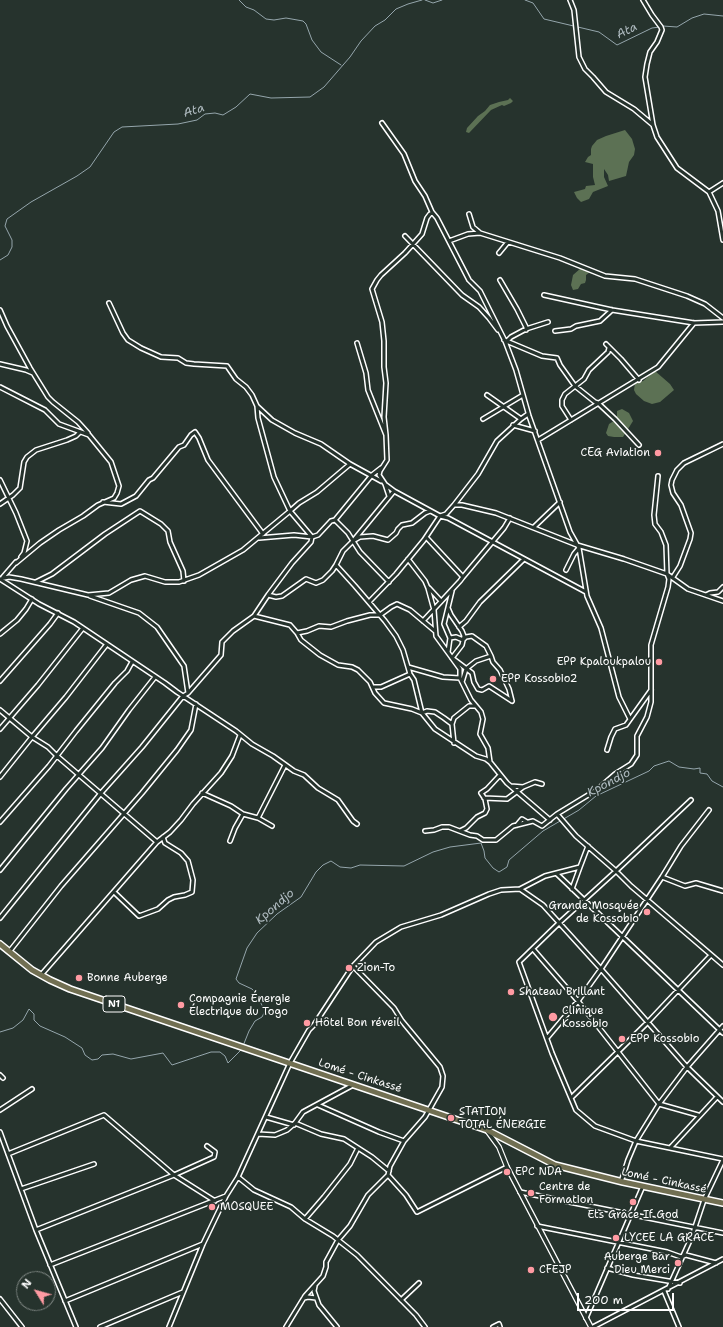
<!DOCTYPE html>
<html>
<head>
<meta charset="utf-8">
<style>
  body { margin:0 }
  #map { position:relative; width:723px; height:1327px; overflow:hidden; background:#26332d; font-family:"Shantell Sans",sans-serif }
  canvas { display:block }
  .north { position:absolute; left:16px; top:1271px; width:40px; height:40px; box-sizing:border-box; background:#26332d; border:1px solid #7d8581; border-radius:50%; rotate:307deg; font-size:11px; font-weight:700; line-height:16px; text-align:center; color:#fff }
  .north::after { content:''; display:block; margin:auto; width:14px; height:18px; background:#ff9aa2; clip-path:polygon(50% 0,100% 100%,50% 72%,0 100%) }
  .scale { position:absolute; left:577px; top:1293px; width:97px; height:18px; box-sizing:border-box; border:2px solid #fff; border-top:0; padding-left:5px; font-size:12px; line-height:14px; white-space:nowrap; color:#fff; -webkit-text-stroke:3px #26332d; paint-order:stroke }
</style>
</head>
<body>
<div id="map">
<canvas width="723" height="1327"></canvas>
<div class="north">N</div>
<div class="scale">200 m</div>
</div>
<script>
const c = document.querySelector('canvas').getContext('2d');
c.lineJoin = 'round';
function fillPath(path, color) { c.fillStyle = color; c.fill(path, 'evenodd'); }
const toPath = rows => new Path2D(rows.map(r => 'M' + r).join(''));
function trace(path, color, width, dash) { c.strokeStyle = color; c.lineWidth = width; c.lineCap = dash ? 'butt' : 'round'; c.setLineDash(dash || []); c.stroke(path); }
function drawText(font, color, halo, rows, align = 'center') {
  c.font = font + ' "Shantell Sans",sans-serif'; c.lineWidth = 3.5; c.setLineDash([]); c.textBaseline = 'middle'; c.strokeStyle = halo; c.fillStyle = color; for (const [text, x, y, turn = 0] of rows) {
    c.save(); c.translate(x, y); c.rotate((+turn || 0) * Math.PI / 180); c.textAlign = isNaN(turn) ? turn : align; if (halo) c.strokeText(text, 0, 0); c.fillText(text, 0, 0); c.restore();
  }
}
fillPath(toPath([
  [510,98,513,101,511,103,504,106,502,105,491,110,469,133,466,132,467,128,478,116,485,111,490,105,499,102,508,100],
  [625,130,632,139,635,149,634,155,629,162,626,176,609,181,608,175,604,169,604,177,608,186,593,192,589,199,581,202,577,198,574,192,585,189,586,186,595,185,593,177,593,164,585,162,588,157,591,155,591,149,592,146,597,140,606,136],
  [581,268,590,271,590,272,586,275,586,280,585,283,581,284,578,289,573,290,571,285,573,275],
  [655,371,670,384,674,390,660,402,652,404,644,401,636,394,634,390,635,383,643,381],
  [622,409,629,413,633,421,623,437,614,437,608,436,606,433,609,424,617,419,617,411]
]), '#5c7154');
trace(toPath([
  [239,0,246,7,254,10,266,19,274,20,286,18,303,21,306,24,312,40,321,52,341,65],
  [425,0,433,3,442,0],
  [525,0,533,3,544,19,599,32,617,45,652,28,660,27],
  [663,26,677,27,692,18,704,14,723,16],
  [0,260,8,255,12,247,12,240,5,226,7,219,31,202,77,176,90,167,114,132,122,127,178,124,197,120,205,114,215,113,223,115,236,107,250,94,271,98,310,97,324,87,350,57,361,41,375,26,385,20,396,9,408,4,422,0],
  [0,1032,13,1028,23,1020,29,1009,34,1014,34,1020,40,1026,65,1037,82,1048,85,1055,92,1060,98,1059,102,1055,113,1054,131,1059,163,1053,172,1065,211,1052,220,1052,225,1056,228,1063,242,1049],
  [243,1046,249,1031,255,1021,262,1017,265,1011,255,992,252,989,239,983,236,979,247,948,257,933,277,914,301,897,316,872,323,865,331,861,340,867,351,868,360,865,404,866,433,852,450,847,481,843,484,851,485,858,493,868,499,872,507,867,509,860,543,831,579,810,596,796,649,771,654,766,669,761,679,767,694,769,700,768,700,773,707,774,712,781,723,787]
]), '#95a6ac', 1);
const minor = toPath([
  [570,0,574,10,579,57,585,69,593,77,606,92,634,109,653,125],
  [643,0,652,15,661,27,662,30,657,42,650,52,647,64,645,77,653,125,657,137,677,168,709,192,718,211,723,240],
  [382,123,404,154,415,181,425,196,432,212,437,218,469,280,480,291,505,341,516,370,529,416,570,532,579,548,587,596,601,628,619,697,630,719],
  [709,192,723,183],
  [469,214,473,227,480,233],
  [405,236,462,295,479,307,489,318,498,330],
  [449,241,468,234,480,233,560,258,605,276,635,279,687,296,705,304,723,318],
  [499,253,508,242],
  [500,280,517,309,526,327,526,330],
  [544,295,612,310,694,323,723,322],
  [109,303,123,333,128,340,141,348,161,357,178,358,186,363,194,364,227,366,236,379,246,387,252,395,257,406,258,418,274,477,290,511,299,503,317,492,350,464],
  [0,310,7,326,30,368,48,397,53,402,78,422,88,433],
  [555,331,571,329,576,326,600,321,612,310],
  [504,340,542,356,557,358,560,365,575,386,595,402,598,403,615,419,639,445],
  [507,341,511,337,526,329,548,322],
  [357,343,366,373,368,390,386,435,387,460,380,471,379,475,385,484,389,496],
  [606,344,621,359,639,380],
  [0,364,26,370,33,373],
  [0,387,45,410,59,424,89,435,111,462,119,486,117,493,114,498,98,505,83,516,59,530,40,543,16,563],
  [487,395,521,419],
  [257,406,272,420,295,433,321,444,350,464,381,481],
  [483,419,523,395],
  [571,420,562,406,562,400,565,394,584,379,589,370,608,352,609,348],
  [513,425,535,431],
  [386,435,384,417,386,383,384,367,384,341,382,322,372,289,377,280,381,275,405,253,422,234,427,218,430,214,432,213],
  [538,440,658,367,694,323],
  [0,480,16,513,27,541,24,553,21,557],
  [386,485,394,491],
  [103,502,121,504,136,496,149,480,153,478,179,447,184,445,191,435,195,432,199,438,208,460,263,534],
  [0,504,13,495,20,488,24,462,27,457,36,450,67,440,76,436,80,432],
  [454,505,478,474,497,441,521,419,528,414],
  [430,511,425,513,412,523,402,525,398,529,396,533,388,540,373,536,360,537,353,541,343,551,336,565,355,586,385,621,396,636,403,650,410,674,414,680,422,713,435,729,476,756,486,759,490,762,507,783,550,820],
  [335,520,372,475,381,468],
  [534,527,560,502],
  [353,541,360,552,389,582],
  [408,559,425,581,428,588,434,610,436,636,460,669,460,678,471,700,481,712,483,719,480,734,488,748,490,762],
  [566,570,574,554,579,548],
  [3,577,16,562],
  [463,577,504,528,510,518],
  [673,577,680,566,690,539,691,533,681,505,673,493,671,485,672,480,677,470,684,463,723,444],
  [0,579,9,577,21,579,88,595,109,593,131,580,145,576,165,582,179,582,199,575,243,550,290,511,312,537,318,535,331,521,335,520,348,533,353,541,394,491,440,516,446,514,454,505,462,505,496,513,577,545,624,559,667,574,688,589,723,601],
  [0,579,39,604,74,622,165,683,177,692,236,731,252,744,273,756,294,771,304,775,318,788,338,800,353,821,357,824],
  [36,582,52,574,105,534,140,511,161,524,168,531,170,542,183,571,184,581],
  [429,588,441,601],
  [268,595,276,597,282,596,306,579,316,583,323,580,332,571,336,565],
  [706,595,710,593,718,592,723,587],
  [90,596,139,613,157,627,184,666,188,693],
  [369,602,396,574,424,540,440,516,448,518,586,592],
  [448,608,451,615,462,631,464,636,462,645,452,658,472,673,474,682,478,689,482,690,489,686,512,701],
  [254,616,268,595,292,563,311,542,312,537,294,535,259,538],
  [423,621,460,581,463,577,426,537],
  [459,627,466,621,480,602,524,559],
  [297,633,307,631,319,626,331,627,347,621,370,615,380,615,391,607,397,604,410,610,435,631],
  [0,634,17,620,26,609,32,599],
  [450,638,456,637,463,640,466,637,472,636,486,646,491,656],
  [448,652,450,638,444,624,452,591],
  [408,667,443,677,460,678],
  [0,681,50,624,58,613],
  [462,682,466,669,476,661,491,656,493,662,500,670,509,689,512,701],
  [373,687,381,687,410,674],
  [0,710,32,737,48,747,57,756,157,842],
  [0,729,38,685,83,628],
  [454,743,452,724,454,718,469,706,476,706],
  [607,750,611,737,615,729,626,725,651,690],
  [0,777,32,737,66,697,107,644],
  [511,786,523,787,535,782,542,784],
  [202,793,231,806,243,814,258,818,272,826],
  [484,798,507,799,523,787],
  [691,800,616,871,559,923,519,962,552,1053,576,1110,595,1126,636,1141,723,1159],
  [557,814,598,789,615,774,631,764,637,755,637,736,647,717,651,702,651,645,668,587,669,579,667,574,666,545,661,532,655,524,654,515,658,476],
  [258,818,285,765],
  [0,822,49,766,76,731,115,683,127,671,132,662],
  [517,825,522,819,527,822],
  [425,831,434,830,442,827,449,827,470,835,477,836,483,840,496,840,513,826,533,821,542,826,557,814,576,836,616,871,631,886,723,965],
  [460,831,466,828,477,817,485,813,487,809,485,799,481,793,487,789,500,775],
  [230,841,235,828,243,814],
  [0,870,66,789,102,748,129,710,155,677],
  [557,874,723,1033],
  [662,877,685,886,696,883,723,891],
  [520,889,543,905,601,969,687,1067,723,1102],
  [572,889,580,867],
  [114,892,139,916,158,909,168,900,174,897,185,895,192,892,193,880,188,861,181,853,165,843,163,837],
  [0,918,101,793,142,747,183,696,188,693,221,655,222,642,233,631,254,616,290,625,297,633,301,640,320,655,338,665,352,667,358,670,370,682,375,693,384,703,412,709,422,713,427,711,435,712,444,718,452,724],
  [533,949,578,1001,659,1104,698,1115],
  [9,952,61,886,142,793,177,750,191,730,196,704],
  [41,975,157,842,170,832,181,820,193,804,221,773,232,756,240,735],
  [547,1038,578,1001,601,969,662,877,681,846,709,810],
  [0,1075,3,1078],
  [571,1098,648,1022,711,955],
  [318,1105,379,1132,404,1141],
  [0,1110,32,1089],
  [266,1117,294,1125],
  [295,1123,321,1134,344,1139,358,1148],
  [0,1132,36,1230,76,1327],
  [258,1134,275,1135,287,1130,295,1123,303,1112,353,1085],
  [207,1146,215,1152,214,1157,174,1175,215,1201],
  [671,1147,717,1097],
  [8,1154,104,1115,174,1175,36,1230],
  [388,1175,406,1195,417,1212,507,1167],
  [238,1177,254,1190,291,1207,305,1219,333,1236,357,1255,416,1315,425,1327],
  [621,1182,628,1160,636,1141,659,1104,687,1067,723,1026],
  [21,1189,94,1164],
  [520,1192,723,1233],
  [305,1219,324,1197,350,1164,358,1148,372,1157,389,1171],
  [537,1226,667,1252,681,1257,686,1255,716,1263],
  [50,1265,226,1196],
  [607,1268,633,1275,680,1283],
  [315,1286,314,1291,319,1305,337,1327],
  [668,1289,692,1236,704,1200,723,1160],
  [664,1291,679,1327],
  [304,1298,308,1297,316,1298],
  [0,1299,22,1327],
  [401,1300,419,1283],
  [65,1301,203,1244],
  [586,1318,643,1186],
  [100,1327,183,1292],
  [169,1327,203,1244,226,1196,238,1177,290,1063,309,1030,314,1025,353,966,376,942,401,927,441,915,489,894,501,890,520,889,545,876,580,867,588,846],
  [286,1327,305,1296,323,1276,326,1267,326,1262,338,1240,350,1226,368,1195,388,1175,390,1166,404,1141,425,1117,442,1087,443,1076,440,1067,402,1021,394,1008,353,966],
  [493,1327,499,1324,500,1327],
  [593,1327,723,1259]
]);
const tertiary = toPath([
  [488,1132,499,1147,507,1167,591,1327]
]);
const trunk = toPath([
  [0,944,32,970,50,980,70,989,487,1130,555,1165,623,1182,723,1203]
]);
trace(minor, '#fff', 6);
trace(tertiary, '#fff', 6);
trace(trunk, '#fff', 8);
trace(minor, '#26332d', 3);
trace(tertiary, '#26332d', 3.5);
trace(trunk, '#716f52', 5);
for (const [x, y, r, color] of [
  [658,453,4,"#ff9aa2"],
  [659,662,4,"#ff9aa2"],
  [493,679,4,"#ff9aa2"],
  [647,912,4,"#ff9aa2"],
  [349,968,4,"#ff9aa2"],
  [79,978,4,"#ff9aa2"],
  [511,992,4,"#ff9aa2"],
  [181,1005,4,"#ff9aa2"],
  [553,1017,5,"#ff9aa2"],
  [307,1023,4,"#ff9aa2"],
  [622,1039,4,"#ff9aa2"],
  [451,1118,4,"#ff9aa2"],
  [507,1172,4,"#ff9aa2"],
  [531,1193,4,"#ff9aa2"],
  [633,1202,4,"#ff9aa2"],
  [212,1207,4,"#ff9aa2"],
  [616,1238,4,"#ff9aa2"],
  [678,1263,4,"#ff9aa2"],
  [531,1270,4,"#ff9aa2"]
]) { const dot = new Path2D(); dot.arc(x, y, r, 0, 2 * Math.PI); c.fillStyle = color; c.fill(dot); trace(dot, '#26332d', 1.5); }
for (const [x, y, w] of [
  [114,1004,22]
]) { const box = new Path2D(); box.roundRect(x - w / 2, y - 8, w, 16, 3); c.fillStyle = '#26332d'; c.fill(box); trace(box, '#fff', 1); }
drawText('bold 10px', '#fff', null, [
  ["N1",114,1004]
]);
drawText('11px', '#fff', '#26332d', [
  ["CEG Aviation",650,453,"right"],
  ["EPP Kpaloukpalou",651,662,"right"],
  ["EPP Kossobio2",501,679],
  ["Grande Mosquée",639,906,"right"],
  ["de Kossobio",639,919,"right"],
  ["Zion-To",357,968],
  ["Bonne Auberge",87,978],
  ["Shateau Brillant",519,992],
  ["Compagnie Énergie",189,999],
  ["Électrique du Togo",189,1012],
  ["Clinique",562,1011],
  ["Kossobio",562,1024],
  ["Hôtel Bon réveil",315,1023],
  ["EPP Kossobio",630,1039],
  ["STATION",459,1112],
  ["TOTAL ÉNERGIE",459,1125],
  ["EPC NDA",515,1172],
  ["Centre de",539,1187],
  ["Formation",539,1200],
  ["MOSQUEE",220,1207],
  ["Ets Grâce If God",633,1215,"center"],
  ["LYCEE LA GRACE",624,1238],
  ["Auberge Bar",670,1257,"right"],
  ["Dieu Merci",670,1270,"right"],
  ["CFEJP",539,1270]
], 'left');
drawText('11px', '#fff', '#26332d', [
  ["Lomé - Cinkassé",360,1076,18],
  ["Lomé - Cinkassé",664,1181,12]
]);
drawText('italic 12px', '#b0bcc1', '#26332d', [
  ["Ata",627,31,-26],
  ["Ata",194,111,-17],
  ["Kpondjo",609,783,-28],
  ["Kpondjo",275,907,-41]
]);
</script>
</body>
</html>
